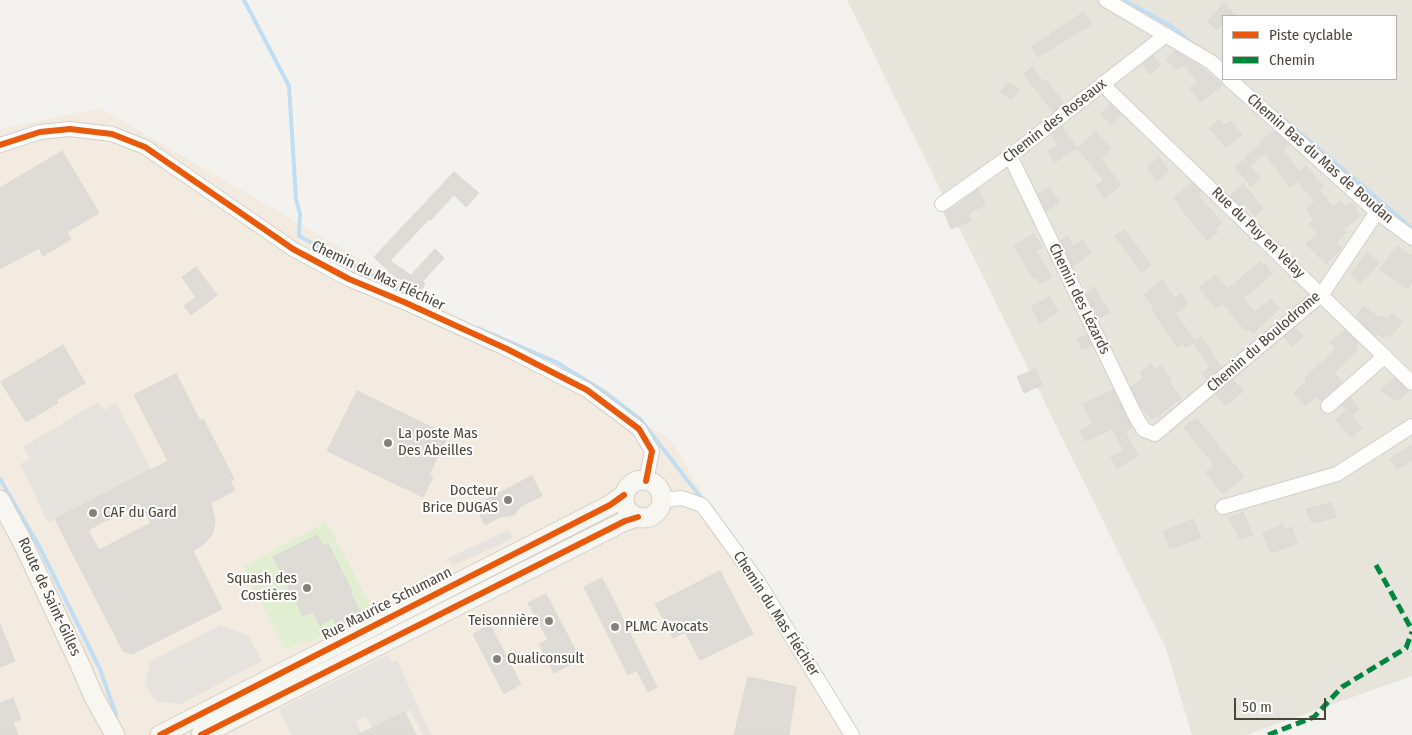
<!DOCTYPE html>
<html>
<head>
<meta charset="utf-8">
<style>
  body { margin:0 }
  #map { position:relative; width:1412px; height:735px; overflow:hidden; background:#f4f2ee; font-family:"Fira Sans Condensed",sans-serif }
  canvas { display:block }
  .legend { position:absolute; left:1222px; top:15px; width:175px; height:65px; box-sizing:border-box; background:#fff; border:1px solid #b7b4b0; margin:0; padding:6px 9px; list-style:none; font-size:15px; color:#4b4439 }
  .legend li { display:flex; align-items:center; gap:10px; height:25px }
  .legend b { width:25px; border:1px solid #b7b4b0 }
  .scale { position:absolute; left:1234px; top:698px; width:92px; height:22px; box-sizing:border-box; border:2px solid #4b4439; border-top:0; padding-left:6px; font-size:15px; line-height:18px; white-space:nowrap; color:#4b4439; -webkit-text-stroke:4px #fff; paint-order:stroke }
</style>
</head>
<body>
<div id="map">
<canvas width="1412" height="735"></canvas>
<ul class="legend">
<li><b style="height:6px;background:#e8590c"></b>Piste cyclable</li>
<li><b style="height:6px;background:#00873e"></b>Chemin</li>
</ul>
<div class="scale">50 m</div>
</div>
<script>
const c = document.querySelector('canvas').getContext('2d');
c.lineJoin = 'round';
function fillPath(path, color) { c.fillStyle = color; c.fill(path, 'evenodd'); }
const toPath = rows => new Path2D(rows.map(r => 'M' + r).join(''));
function trace(path, color, width, dash) { c.strokeStyle = color; c.lineWidth = width; c.lineCap = dash ? 'butt' : 'round'; c.setLineDash(dash || []); c.stroke(path); }
function drawText(font, color, halo, rows, align = 'center') {
  c.font = font + ' "Fira Sans Condensed",sans-serif'; c.lineWidth = 4; c.setLineDash([]); c.textBaseline = 'middle'; c.strokeStyle = halo; c.fillStyle = color; for (const [text, x, y, turn = 0] of rows) {
    c.save(); c.translate(x, y); c.rotate((+turn || 0) * Math.PI / 180); c.textAlign = isNaN(turn) ? turn : align; if (halo) c.strokeText(text, 0, 0); c.fillText(text, 0, 0); c.restore();
  }
}
fillPath(toPath([
  [847,0,1412,0,1412,676,1246,735,1192,735,1166,649],
  [1223,16,1396,16,1396,79,1223,79]
]), '#e7e4dc');
fillPath(toPath([
  [100,108,670,439,850,735,0,735,0,129]
]), '#f3ebdf');
fillPath(toPath([
  [326,522,372,608,308,643,305,640,285,650,243,567]
]), '#e1eecf');
fillPath(toPath([
  [98,402,105,410,116,403,151,470,48,523,20,464,30,459,23,447],
  [508,530,513,538,453,566,448,558],
  [220,625,248,635,262,661,181,704,157,702,145,684,150,662],
  [388,655,392,662,397,660,431,735,423,735,410,710,372,728,366,716,356,721,361,733,357,735,292,735,279,709]
]), '#e6e3df');
trace(toPath([
  [244,0,289,86,296,199,300,214,299,236,438,310],
  [1123,0,1168,24,1193,44],
  [1274,111,1412,228],
  [478,328,556,362,605,392,640,419,702,499],
  [0,479,39,546,100,669,116,715]
]), '#c0ddf1', 4);
const building = toPath([
  [1224,4,1237,16,1223,16,1223,23,1217,30,1207,21,1224,4],
  [1084,12,1092,24,1038,57,1031,47,1084,12],
  [1174,50,1207,72,1222,85,1201,102,1190,88,1198,82,1183,64,1177,69,1166,59,1174,53,1174,50],
  [1153,56,1160,65,1150,74,1143,64,1153,56],
  [1032,67,1043,82,1046,80,1063,103,1053,112,1024,74,1032,67],
  [1008,82,1019,89,1011,99,1000,92,1008,82],
  [1110,104,1121,115,1112,124,1101,114,1110,104],
  [1219,120,1224,126,1231,121,1242,135,1226,147,1209,128,1219,120],
  [1062,127,1077,148,1055,162,1048,151,1057,145,1051,135,1062,127],
  [1274,131,1289,145,1283,150,1299,172,1306,166,1324,187,1319,190,1333,207,1340,201,1346,207,1351,202,1357,209,1355,211,1360,216,1343,229,1346,232,1336,243,1342,248,1326,264,1306,244,1318,233,1309,224,1314,220,1306,209,1315,202,1298,181,1290,187,1265,154,1250,165,1245,158,1261,144,1260,142,1274,131],
  [1096,132,1111,149,1101,159,1121,185,1104,198,1096,186,1104,180,1077,148,1096,132],
  [62,151,99,213,67,232,71,239,43,256,39,248,0,269,0,188,62,151],
  [1159,157,1169,171,1157,181,1147,168,1159,157],
  [1244,160,1260,178,1251,186,1235,167,1244,160],
  [454,172,479,193,466,207,454,195,431,220,429,219,390,261,411,275,435,249,444,258,422,282,425,283,422,290,398,278,397,279,374,257,454,172],
  [1192,183,1201,191,1197,194,1222,223,1215,229,1218,232,1207,240,1186,215,1174,197,1192,183],
  [1243,184,1263,209,1255,216,1245,203,1241,206,1230,196,1243,184],
  [1049,187,1059,202,1046,211,1038,194,1049,187],
  [978,189,985,205,968,213,971,221,951,229,944,212,962,203,961,202,978,189],
  [1124,230,1151,265,1141,272,1115,236,1124,230],
  [1034,234,1042,247,1036,251,1052,277,1040,284,1036,277,1034,279,1014,246,1034,234],
  [1068,236,1073,246,1083,240,1091,253,1073,266,1061,241,1068,236],
  [1397,246,1412,256,1412,282,1407,289,1380,269,1397,246],
  [1367,253,1379,263,1361,283,1351,274,1367,253],
  [1260,262,1263,266,1265,264,1272,274,1243,298,1255,312,1271,299,1279,309,1253,333,1249,328,1246,331,1222,303,1216,308,1199,288,1215,275,1228,289,1260,262],
  [196,267,217,295,191,315,184,306,196,297,182,277,196,267],
  [1162,280,1175,299,1181,293,1187,301,1187,305,1175,314,1195,341,1201,337,1221,367,1207,379,1202,373,1210,367,1193,343,1186,348,1182,343,1178,347,1152,310,1155,308,1144,295,1162,280],
  [1094,287,1109,312,1098,319,1086,293,1094,287],
  [1049,297,1058,312,1040,323,1031,307,1049,297],
  [1364,306,1380,318,1382,316,1387,320,1392,314,1402,322,1390,337,1386,334,1383,338,1377,333,1375,336,1356,317,1364,306],
  [1295,328,1303,336,1292,346,1284,337,1295,328],
  [1345,330,1358,343,1355,347,1357,350,1334,373,1342,382,1321,400,1316,396,1306,406,1294,393,1307,381,1305,378,1336,349,1330,342,1345,330],
  [1087,335,1092,345,1082,350,1077,339,1087,335],
  [63,345,85,383,56,400,58,403,26,422,1,382,63,345],
  [1151,364,1156,370,1161,366,1172,381,1169,383,1181,398,1157,417,1156,416,1152,419,1140,405,1131,387,1144,378,1140,372,1151,364],
  [1035,369,1042,385,1024,393,1017,377,1035,369],
  [176,374,200,421,203,419,234,479,230,481,235,490,211,503,215,520,213,533,205,543,193,551,222,609,132,654,123,651,55,519,168,461,134,395,176,374],
  [140,503,151,523,99,550,88,530,140,503],
  [1395,378,1408,391,1397,401,1381,390,1395,378],
  [1233,380,1243,391,1226,406,1216,394,1233,380],
  [1113,390,1132,428,1125,432,1138,456,1117,468,1111,457,1124,450,1112,429,1085,441,1080,431,1093,423,1083,404,1113,390],
  [357,391,448,435,429,475,433,477,423,497,327,451,357,391],
  [1350,398,1359,409,1352,416,1362,428,1351,437,1336,419,1347,410,1342,405,1350,398],
  [1196,418,1244,477,1223,494,1206,472,1214,465,1184,427,1196,418],
  [1412,445,1412,460,1397,469,1390,459,1412,445],
  [532,476,542,496,521,506,514,515,500,517,485,525,475,505,532,476],
  [1331,503,1336,517,1314,523,1313,520,1310,521,1306,509,1331,503],
  [1243,512,1252,535,1240,539,1229,518,1243,512],
  [1193,519,1201,538,1170,549,1164,531,1193,519],
  [1282,525,1284,530,1292,527,1297,543,1271,553,1263,533,1282,525],
  [317,535,323,546,328,544,352,591,350,593,362,614,338,627,333,618,320,625,313,612,303,616,273,557,317,535],
  [720,571,753,634,700,660,685,632,673,638,655,604,720,571],
  [602,578,657,687,648,692,637,670,628,675,584,587,602,578],
  [546,594,580,659,554,673,539,644,548,640,528,603,546,594],
  [0,624,15,661,0,667,0,624],
  [490,625,521,684,504,694,473,634,490,625],
  [748,677,796,687,789,735,734,735,748,677],
  [13,698,21,719,13,722,18,735,0,735,0,703,13,698],
  [405,712,416,735,357,735,372,728,405,712]
]);
fillPath(building, '#dedbd6');
trace(building, '#dcd9d4', 1);
const minor = toPath([
  [1106,0,1211,62,1223,73],
  [1229,79,1377,212,1412,238],
  [1102,84,1412,383],
  [0,145,40,132,70,129,112,134,145,147,293,249,349,279,404,302,507,349,587,390,639,429,652,451,646,481],
  [1010,156,1136,417,1144,430,1155,434,1322,294,1377,212],
  [942,204,1010,156,1166,35],
  [1328,406,1385,356],
  [661,500,682,498,702,505,758,582,852,735],
  [1223,507,1337,474,1412,426]
]);
const secondary = toPath([
  '624 499a19 19 0 1 1 38 0a19 19 0 1 1-38 0Z',
  [0,500,23,543,81,667,94,697,115,735],
  [160,735,610,505,624,495],
  [201,735,625,521,638,517]
]);
trace(minor, '#d2d0cb', 16);
trace(secondary, '#d3cfc5', 21);
trace(minor, '#fdfdfc', 14);
trace(secondary, '#f7f6f1', 19);
trace(toPath([
  [1376,565,1412,630],
  [1268,735,1314,717,1342,687,1406,648,1412,632]
]), '#00873e', 5, [10, 5]);
trace(toPath([
  [0,145,40,132,70,129,112,134,145,147,293,249,349,279,404,302,507,349,587,390,639,429,652,451,646,481],
  [160,735,610,505,624,495],
  [201,735,625,521,638,517]
]), '#e8590c', 6);
for (const [x, y, r, color] of [
  [388,443,5,"#868178"],
  [508,500,5,"#868178"],
  [93,513,5,"#868178"],
  [307,588,5,"#868178"],
  [549,621,5,"#868178"],
  [615,627,5,"#868178"],
  [497,659,5,"#868178"]
]) { const dot = new Path2D(); dot.arc(x, y, r, 0, 2 * Math.PI); c.fillStyle = color; c.fill(dot); trace(dot, '#fff', 2); }
drawText('15px', '#4b4439', '#fff', [
  ["Chemin des Roseaux",1055,121,-38],
  ["Chemin Bas du Mas de Boudan",1320,159,41],
  ["Rue du Puy en Velay",1258,233,44],
  ["Chemin du Mas Fléchier",378,276,25],
  ["Chemin des Lézards",1079,299,64],
  ["Chemin du Boulodrome",1264,342,-41],
  ["Route de Saint-Gilles",49,597,65],
  ["Rue Maurice Schumann",387,604,-27],
  ["Chemin du Mas Fléchier",776,614,57]
]);
drawText('15px', '#4b4439', '#fff', [
  ["La poste Mas",398,434],
  ["Des Abeilles",398,451],
  ["Docteur",498,491,"right"],
  ["Brice DUGAS",498,508,"right"],
  ["CAF du Gard",103,513],
  ["Squash des",297,579,"right"],
  ["Costières",297,596,"right"],
  ["Teisonnière",539,621,"right"],
  ["PLMC Avocats",625,627],
  ["Qualiconsult",507,659]
], 'left');
</script>
</body>
</html>
